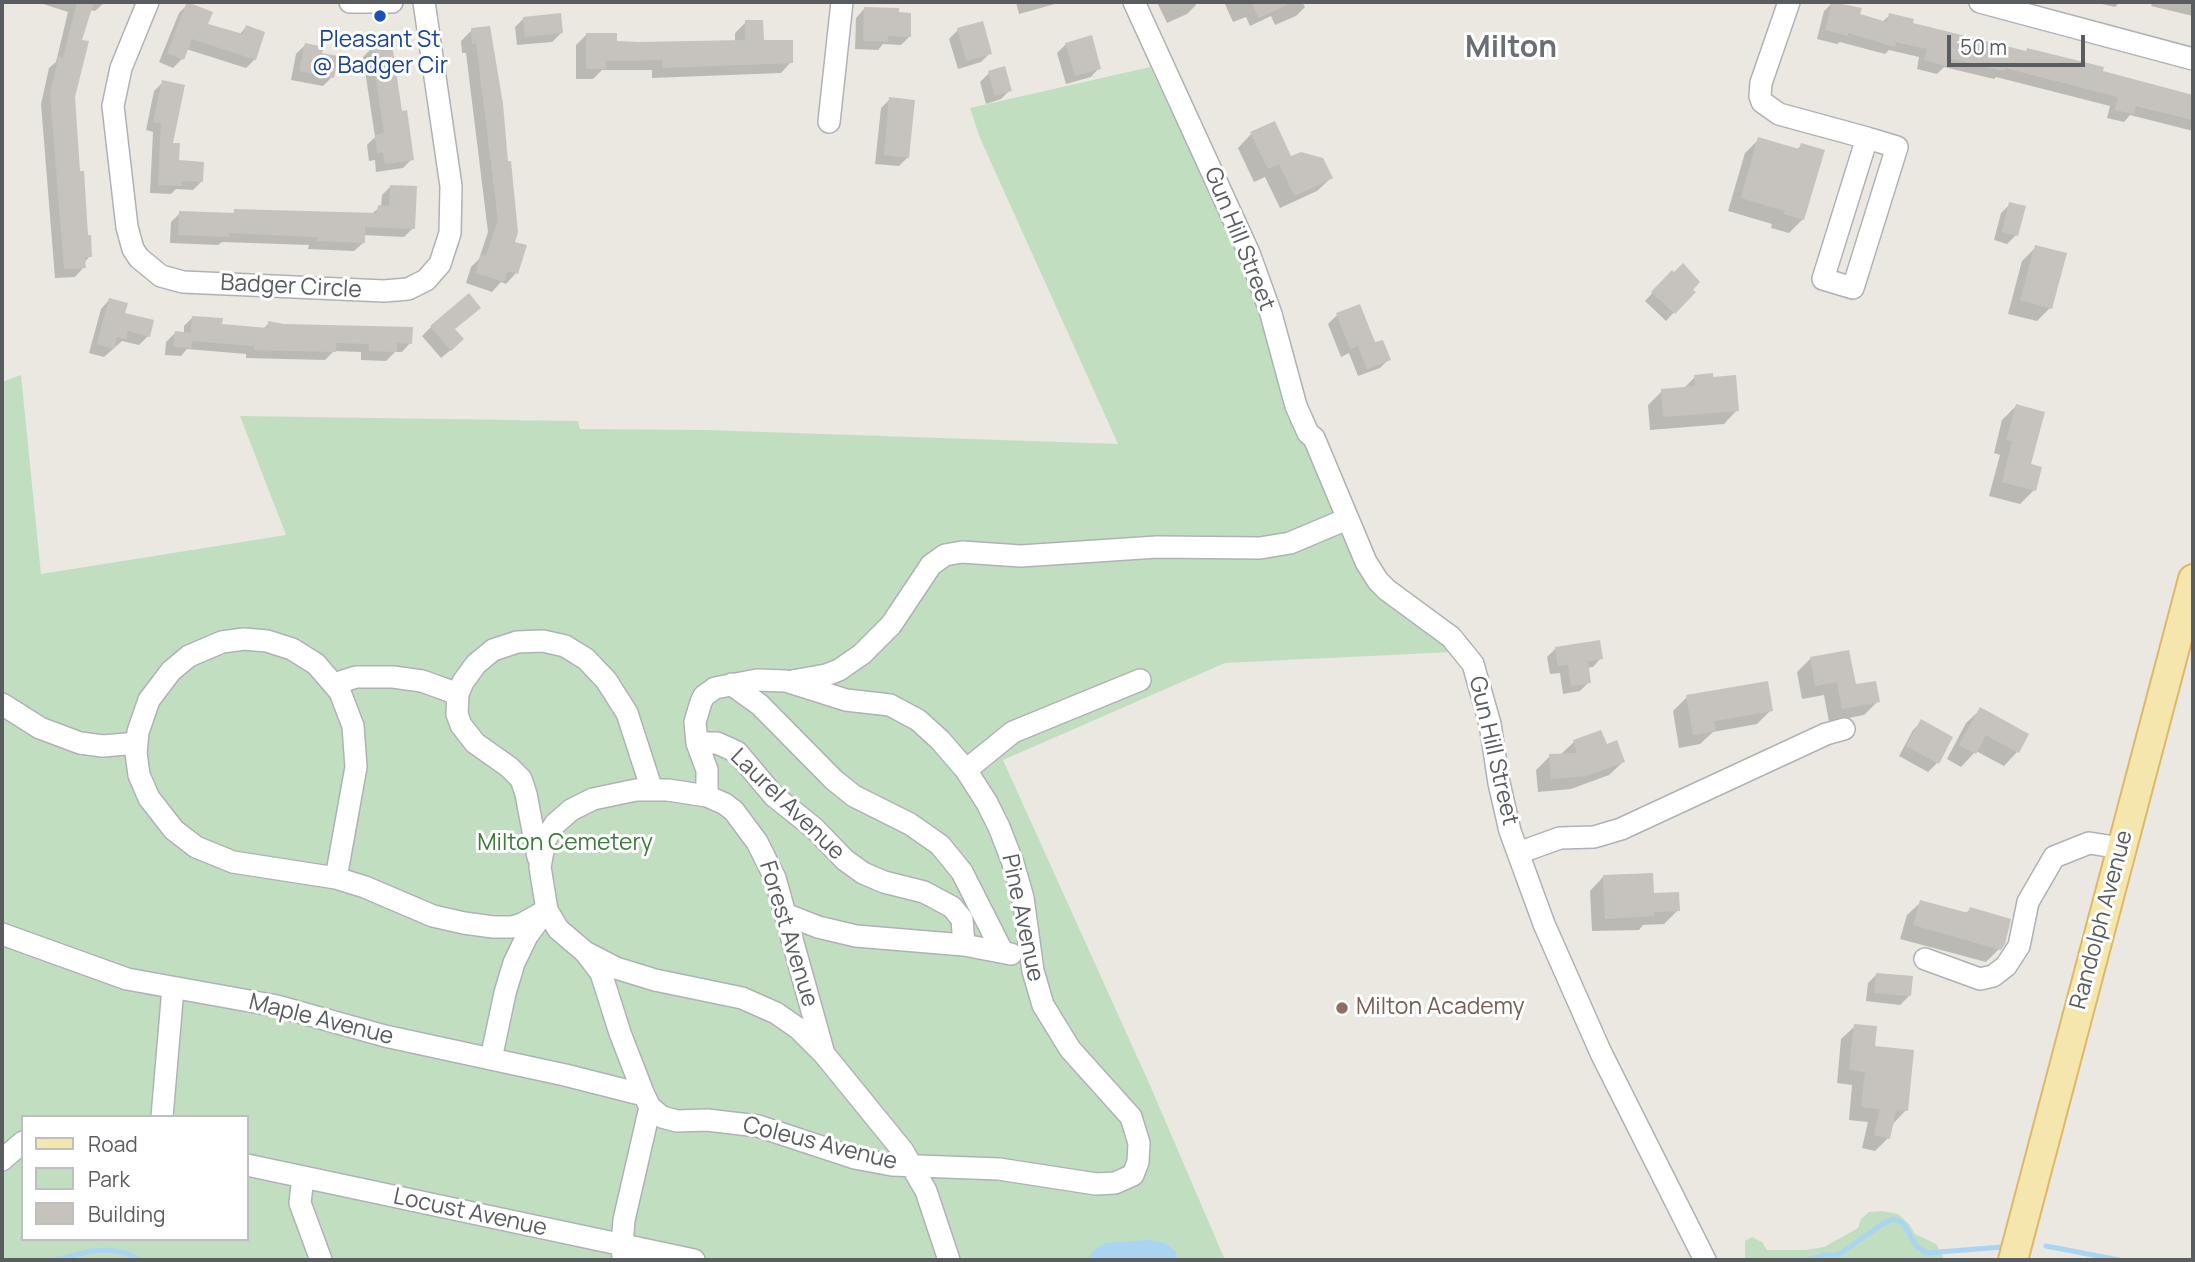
<!DOCTYPE html>
<html>
<head>
<meta charset="utf-8">
<style>
  body { margin:0 }
  #map { position:relative; width:2195px; height:1262px; overflow:hidden; background:#eae8e1; font-family:Manrope,sans-serif }
  canvas { display:block }
  .frame { position:absolute; inset:0; border:4px solid #5a5d60; pointer-events:none }
  .legend { position:absolute; left:21px; top:1115px; width:228px; height:126px; box-sizing:border-box; background:#fff; border:2px solid #bdbebf; margin:0; padding:9px 12px; list-style:none; font-size:21px; color:#5a5d60 }
  .legend li { display:flex; align-items:center; gap:14px; height:35px }
  .legend b { width:35px; border:2px solid #bdbebf }
  .scale { position:absolute; left:1947px; top:35px; width:138px; height:32px; box-sizing:border-box; border:4px solid #5a5d60; border-top:0; padding-left:9px; font-size:21px; line-height:24px; white-space:nowrap; color:#5a5d60; -webkit-text-stroke:5px #fff; paint-order:stroke }
</style>
</head>
<body>
<div id="map">
<canvas width="2195" height="1262"></canvas>
<div class="frame"></div>
<ul class="legend">
<li><b style="height:9px;background:#f4e6ad"></b>Road</li>
<li><b style="height:19px;background:#c1dfc0"></b>Park</li>
<li><b style="height:19px;background:#c6c3be"></b>Building</li>
</ul>
<div class="scale">50 m</div>
</div>
<script>
const c = document.querySelector('canvas').getContext('2d');
c.lineJoin = 'round';
function fillPath(path, color) { c.fillStyle = color; c.fill(path, 'evenodd'); }
const toPath = rows => new Path2D(rows.map(r => 'M' + r).join(''));
function trace(path, color, width, dash) { c.strokeStyle = color; c.lineWidth = width; c.lineCap = dash ? 'butt' : 'round'; c.setLineDash(dash || []); c.stroke(path); }
function drawText(font, color, halo, rows, align = 'center') {
  c.font = font + ' Manrope,sans-serif'; c.lineWidth = 6; c.setLineDash([]); c.textBaseline = 'middle'; c.strokeStyle = halo; c.fillStyle = color; for (const [text, x, y, turn = 0] of rows) {
    c.save(); c.translate(x, y); c.rotate((+turn || 0) * Math.PI / 180); c.textAlign = isNaN(turn) ? turn : align; if (halo) c.strokeText(text, 0, 0); c.fillText(text, 0, 0); c.restore();
  }
}
fillPath(toPath([
  [1150,67,1232,237,1261,306,1288,406,1326,496,1346,538,1453,652,1225,663,1003,760,1149,1083,1225,1260,2,1260,2,382,21,375,41,574,286,535,240,416,578,421,580,429,706,430,1118,444,980,138,970,108],
  [23,1117,247,1117,247,1239,23,1239],
  [1882,1211,1898,1214,1909,1224,1915,1234,1936,1244,1945,1260,1745,1260,1745,1241,1752,1237,1762,1242,1767,1250,1806,1250,1824,1247,1858,1228,1861,1219,1869,1212]
]), '#c1dfc0');
fillPath(toPath([
  [1148,1240,1166,1243,1176,1252,1177,1260,1086,1260,1095,1249,1106,1243]
]), '#a9d5f3');
fillPath(toPath([
  [37,2,105,2,95,11,90,10,79,41,73,97,78,173,90,256,84,263,84,267,75,277,55,278,41,104,49,68,56,62,68,12],
  [1016,2,1062,2,1019,14],
  [1157,2,1194,2,1196,5,1187,14,1167,23],
  [1224,2,1302,2,1305,7,1296,16,1275,25,1271,16,1250,26,1246,17,1233,22],
  [1833,2,1858,15,1882,22,1890,15,1911,24,2193,96,2193,131,2130,115,2124,122,2107,118,2110,106,1996,77,1994,79,1944,67,1937,74,1917,69,1919,57,1889,50,1885,54,1840,42,1837,44,1817,39,1824,11],
  [2093,2,2120,2,2115,7],
  [2152,2,2193,2,2193,16,2151,6],
  [188,4,206,25,239,35,246,27,255,59,246,68,186,49,182,59,173,68,159,62,179,13],
  [864,9,910,36,901,45,883,44,878,50,855,49,856,18],
  [524,18,561,33,552,42,517,45,515,27],
  [746,22,762,42,791,62,781,73,652,78,652,70,602,70,593,79,576,79,576,45,586,35,616,43,735,42,735,33],
  [489,28,516,273,506,284,501,282,492,292,466,283,471,267,479,259,488,232,466,53,462,53,461,41,472,30],
  [958,30,990,53,981,62,958,69,949,39],
  [1066,44,1099,68,1091,77,1066,84,1057,53],
  [305,45,320,55,332,77,323,86,291,80,296,54],
  [372,48,400,113,412,159,403,168,376,172,375,160,369,161,367,145,375,137,363,57],
  [989,73,1010,90,1001,99,986,104,980,82],
  [163,82,171,145,177,162,202,181,193,190,176,189,171,194,150,193,153,132,146,130,154,91],
  [890,99,908,157,899,166,875,164,881,108],
  [1251,134,1290,159,1331,178,1317,191,1280,208,1265,177,1254,182,1238,148],
  [1759,139,1796,150,1802,145,1803,219,1789,233,1771,228,1772,224,1728,211,1745,153],
  [391,186,413,228,404,237,363,235,363,243,354,251,308,249,309,245,222,242,218,245,170,243,171,222,180,213,231,215,235,211,371,214,381,207,382,195],
  [2010,204,2016,235,2007,244,1994,240,2001,213],
  [2036,247,2050,308,2037,321,2008,314,2022,261],
  [1672,272,1693,292,1666,321,1645,301],
  [109,300,148,336,139,345,122,341,104,357,89,353,101,309],
  [1337,315,1389,359,1380,368,1358,376,1349,353,1341,357,1328,324],
  [193,317,220,326,263,329,269,323,410,343,402,352,395,352,386,361,361,360,361,352,334,351,325,360,246,358,246,354,187,349,181,356,165,355,166,342,175,333,184,334,184,326],
  [431,327,454,330,453,348,441,358,422,336],
  [1695,377,1737,410,1724,424,1650,430,1648,405,1662,391,1683,389],
  [2016,406,2034,490,2020,504,1989,496,2000,455,1994,453,2002,420],
  [1556,648,1601,658,1593,667,1587,668,1589,682,1580,691,1563,694,1560,673,1550,674,1547,657],
  [1810,659,1878,701,1864,715,1829,722,1824,695,1802,699,1797,672],
  [1687,697,1771,710,1757,724,1713,732,1700,744,1679,748,1673,711],
  [1980,710,2017,752,2004,766,1976,751,1961,767,1947,759,1966,723],
  [1921,722,1937,763,1928,772,1899,756,1913,730],
  [1574,742,1606,747,1623,762,1609,775,1571,789,1538,792,1536,770,1550,756,1560,755],
  [1603,877,1678,910,1664,924,1643,925,1639,930,1592,931,1590,891],
  [1921,902,1965,914,1970,909,1999,949,1986,962,1900,939,1907,915],
  [1877,974,1909,996,1900,1005,1866,1001,1868,983],
  [1855,1026,1873,1048,1906,1110,1893,1124,1888,1138,1875,1151,1862,1148,1868,1122,1849,1120,1852,1085,1837,1083,1841,1039]
]), '#0003');
trace(toPath([
  [2046,1246,2119,1260],
  [54,1260,92,1251,109,1250,126,1253,141,1260],
  [1807,1260,1825,1255,1838,1255,1884,1223,1894,1219,1903,1223,1917,1247,1927,1253,2002,1247]
]), '#a9d5f3', 5);
fillPath(toPath([
  [77,2,94,2,82,40,89,41,75,97,80,171,84,171,88,235,91,235,92,257,85,257,86,268,64,269,50,93,59,56,63,58],
  [187,2,213,12,208,24,243,34,246,25,265,32,256,60,192,39,184,60,167,53],
  [1251,2,1293,2,1259,18],
  [1832,2,1862,8,1860,14,1887,22,1889,13,1914,19,1913,23,2026,51,2027,48,2104,67,2103,71,2193,95,2193,120,2136,106,2134,114,2115,110,2118,97,2005,68,2004,71,1949,58,1947,66,1924,60,1927,49,1896,42,1895,47,1848,33,1848,36,1825,30],
  [864,7,899,8,899,12,911,13,911,37,888,36,888,42,863,41],
  [561,13,563,33,525,37,523,17],
  [745,20,763,20,764,40,793,40,793,63,662,68,662,60,606,61,606,69,586,69,586,33,617,33,617,41,639,42,745,40],
  [983,21,992,54,966,61,957,28],
  [490,26,503,104,508,161,511,161,518,232,515,242,527,245,518,274,508,271,504,282,476,273,481,254,486,256,498,220,476,43,472,44,471,28],
  [1092,35,1101,69,1075,76,1065,43],
  [305,43,324,47,322,53,338,56,334,78,299,71],
  [392,44,402,111,407,110,414,160,385,164,383,152,377,153,375,135,384,133,371,47],
  [1005,66,1012,91,995,96,988,71],
  [162,80,185,85,173,143,180,143,179,160,204,162,203,182,182,181,182,186,158,185,161,123,153,122],
  [889,97,915,100,909,158,884,155],
  [1275,121,1291,156,1301,152,1323,158,1333,178,1294,196,1279,164,1268,169,1250,132],
  [1758,137,1799,149,1801,143,1825,150,1804,220,1784,214,1785,211,1741,198],
  [390,185,417,186,415,229,365,227,365,243,317,241,317,237,229,233,229,237,178,235,179,211,234,213,234,209,377,213,378,205,389,206],
  [2009,202,2026,206,2018,236,2002,232],
  [2035,245,2067,253,2052,309,2020,300],
  [1683,263,1700,282,1693,290,1696,292,1675,314,1651,292,1672,270,1674,272],
  [469,293,481,308,455,329,464,339,451,351,430,326],
  [109,298,128,303,125,313,154,320,150,337,128,331,126,339,117,337,114,349,97,344],
  [1360,304,1375,342,1383,340,1391,360,1367,369,1358,346,1350,349,1336,313],
  [192,316,223,318,222,324,268,328,268,321,284,324,413,327,412,344,397,343,397,352,369,351,369,344,336,343,336,352,254,350,254,346,192,341,191,348,173,347,175,331,191,333],
  [1713,373,1713,377,1736,375,1739,411,1663,417,1661,389,1695,386,1694,375],
  [2016,404,2045,412,2031,464,2042,467,2036,491,2002,482,2012,441,2006,440],
  [1600,640,1603,659,1588,661,1591,683,1571,686,1568,665,1558,666,1555,647],
  [1849,650,1856,684,1876,681,1880,702,1842,709,1837,682,1815,686,1810,657],
  [1768,681,1773,711,1714,721,1716,731,1693,735,1686,695],
  [1980,707,2029,734,2019,753,1986,735,1976,754,1959,745],
  [1921,719,1953,737,1939,764,1906,746],
  [1601,730,1607,744,1617,740,1625,762,1586,776,1551,779,1549,754,1577,753,1573,740],
  [1653,873,1654,893,1679,892,1680,911,1654,912,1654,916,1605,919,1603,875],
  [1920,900,1968,913,1970,907,2011,919,2005,944,2001,950,1913,925],
  [1876,973,1913,976,1911,996,1874,993],
  [1854,1024,1877,1026,1875,1046,1914,1050,1908,1111,1896,1110,1890,1139,1874,1135,1880,1109,1861,1107,1865,1072,1849,1070]
]), '#c6c3be');
const minor = toPath([
  [148,2,121,68,113,106,127,227,133,249,139,258,161,276,183,282,384,291,408,289,426,280,440,264,450,233,451,186,424,2],
  [350,2,392,2],
  [1134,2,1249,253,1271,314,1296,406,1308,433,1314,438,1366,562,1378,581,1387,590,1451,637,1473,664,1490,724,1499,783,1510,831,1544,924,1601,1053,1705,1260],
  [1789,2,1761,83,1760,96,1762,102,1779,114,1867,138,1897,147,1853,288,1823,279,1867,138],
  [1980,2,2193,59],
  [829,122,842,2],
  [792,681,826,675,839,670,862,654,891,625,931,565,945,555,962,552,1021,556,1157,547,1260,548,1290,543,1347,519],
  [334,684,356,677,393,677,422,681,458,694],
  [731,684,760,705,834,780,854,796,910,824,940,845,962,872,1002,951],
  [2,704,40,728,80,743,103,746,137,743],
  [697,743,717,743,737,752,774,796,814,828,845,860,863,873,884,882,924,892,952,907,962,919,964,945],
  [966,770,1013,732,1140,680],
  [1518,853,1560,838,1594,837,1621,829,1826,734,1844,729],
  [538,857,526,794,521,779,509,767,475,743,461,725,457,714,458,694,463,682,476,664,493,650,517,642,543,641,565,646,586,659,606,680,627,713,652,790],
  [336,878,356,767,353,726,340,692,316,664,292,649,267,641,244,639,222,642,189,656,171,671,149,700,138,732,136,753,139,775,149,798,174,830,196,847,233,862,336,878,365,887,433,916,464,923,493,927,512,927,522,924,547,910],
  [785,914,818,927,856,936,964,945,1011,954],
  [2,934,127,979,277,1006,385,1036,565,1075,644,1095],
  [585,952,601,973,620,1033,644,1095,650,1107,662,1117,677,1121,707,1120,758,1126,855,1158,892,1165,999,1169,1096,1184,1115,1183,1133,1175,1138,1162,1139,1143,1131,1117,1070,1049,1043,1005,1033,971,1023,898,1013,863,999,827,987,803,966,770,940,740,918,720,890,705,846,700,786,681,757,680,715,688,704,696,701,702,695,722,697,743,707,770,707,796],
  [1925,959,1980,979,1993,976,2006,966,2019,946,2028,902,2054,857,2089,843,2121,848],
  [824,1054,775,878,757,842,734,811,725,804,707,796,668,790,636,790,593,799,571,810,555,824,545,840,540,867,547,910,558,929,585,952,616,968,655,980,742,998,776,1013,799,1029,824,1054,903,1151,926,1191,949,1260],
  [491,1059,505,993,514,963,527,936,541,917],
  [162,1117,173,988],
  [2,1160,23,1142],
  [247,1165,694,1260],
  [303,1177,300,1203,321,1260],
  [623,1258,622,1245,624,1220,650,1107]
]);
const major = toPath([
  [2013,1260,2193,579]
]);
trace(minor, '#afb2b5', 24);
trace(major, '#deb867', 32);
trace(minor, '#fff', 21);
trace(major, '#f4e6ad', 28);
for (const [x, y, r, color] of [
  [380,16,7,"#1a4fb4"],
  [1342,1008,7,"#8d6e63"]
]) { const dot = new Path2D(); dot.arc(x, y, r, 0, 2 * Math.PI); c.fillStyle = color; c.fill(dot); trace(dot, '#fff', 2.5); }
drawText('23px', '#164399', '#fff', [
  ["Pleasant St",380,41],
  ["@ Badger Cir",380,67]
]);
drawText('23px', '#5a5d60', '#fff', [
  ["Gun Hill Street",1239,239,68],
  ["Badger Circle",291,287,3],
  ["Gun Hill Street",1493,751,77],
  ["Laurel Avenue",787,805,44],
  ["Pine Avenue",1022,918,78],
  ["Randolph Avenue",2102,920,-75],
  ["Forest Avenue",788,934,73],
  ["Maple Avenue",321,1020,14],
  ["Coleus Avenue",820,1144,14],
  ["Locust Avenue",470,1213,12]
]);
drawText('23px', '#3e7b3f', '#fff', [
  ["Milton Cemetery",565,844]
]);
drawText('23px', '#785e54', '#fff', [
  ["Milton Academy",1356,1008]
], 'left');
drawText('bold 30px', '#6b6f72', '#fff', [
  ["Milton",1511,49]
]);
</script>
</body>
</html>
